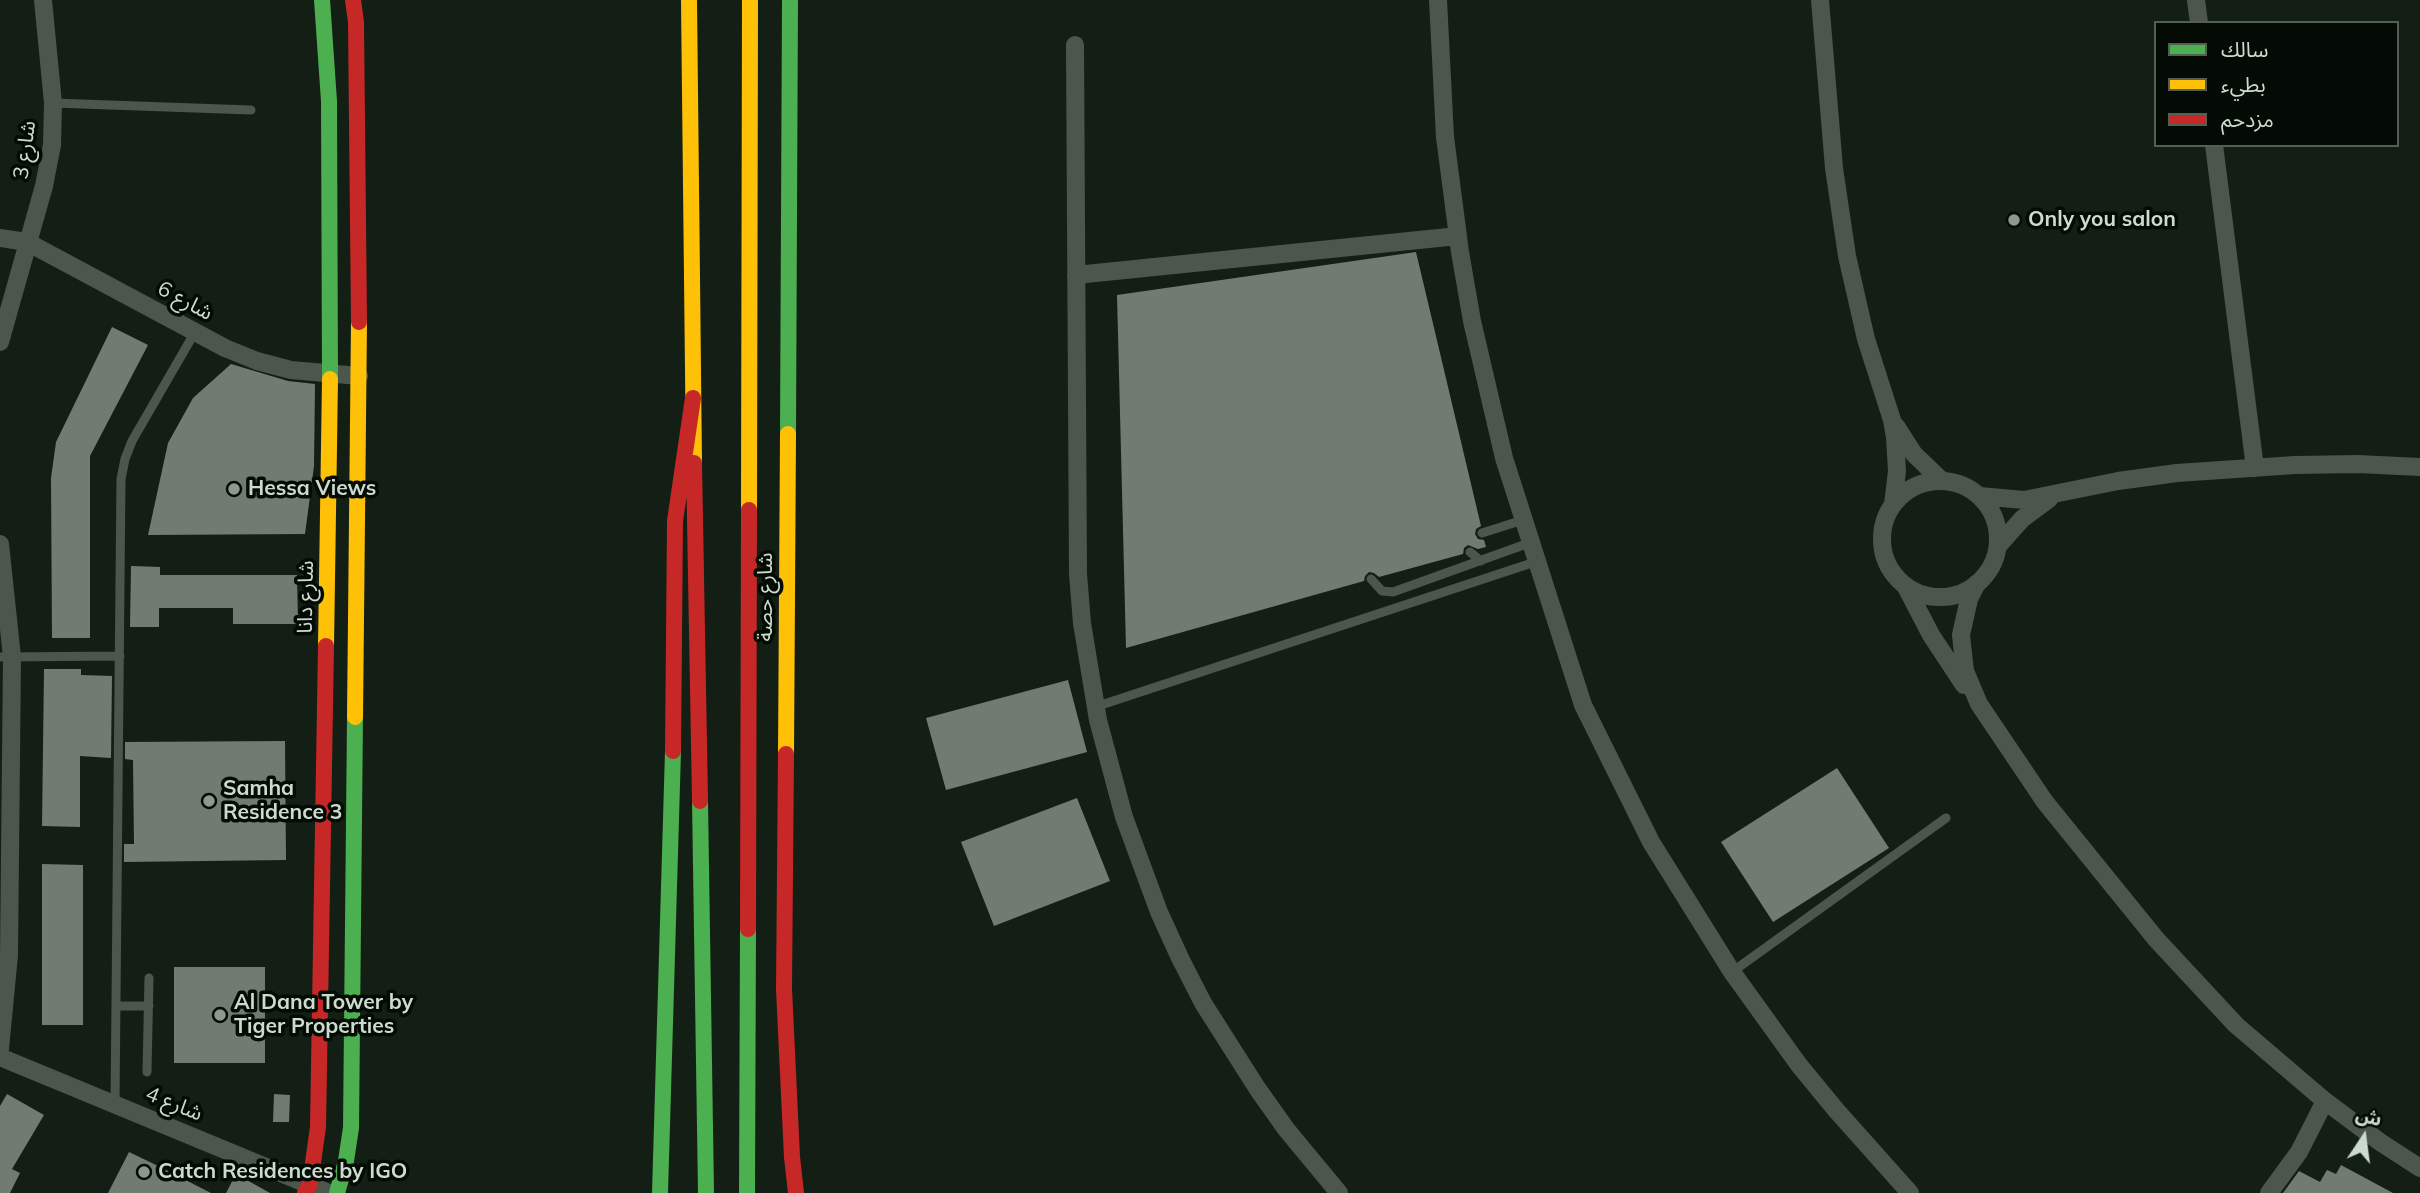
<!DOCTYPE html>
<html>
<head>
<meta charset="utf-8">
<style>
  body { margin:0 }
  #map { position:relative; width:2420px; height:1193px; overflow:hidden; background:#131f14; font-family:Mulish,"Noto Sans Arabic",sans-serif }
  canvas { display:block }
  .legend { position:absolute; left:2154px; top:21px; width:245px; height:126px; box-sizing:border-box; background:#030b04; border:2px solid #545e55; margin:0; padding:9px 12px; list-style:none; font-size:21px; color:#cddbce }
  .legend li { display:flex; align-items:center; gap:14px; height:35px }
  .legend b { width:35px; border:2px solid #545e55 }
  .north { position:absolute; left:2329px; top:1102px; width:70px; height:70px; -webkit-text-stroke:5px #030b04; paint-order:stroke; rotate:13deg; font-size:19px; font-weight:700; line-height:28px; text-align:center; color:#cddbce }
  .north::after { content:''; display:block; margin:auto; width:24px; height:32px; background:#cddbce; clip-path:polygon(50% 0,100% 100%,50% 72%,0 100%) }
</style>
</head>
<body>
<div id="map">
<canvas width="2420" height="1193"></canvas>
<ul class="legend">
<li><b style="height:9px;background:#4caf50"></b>سالك</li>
<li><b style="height:9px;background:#ffc107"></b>بطيء</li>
<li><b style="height:9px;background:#c62828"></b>مزدحم</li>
</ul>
<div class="north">ش</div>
</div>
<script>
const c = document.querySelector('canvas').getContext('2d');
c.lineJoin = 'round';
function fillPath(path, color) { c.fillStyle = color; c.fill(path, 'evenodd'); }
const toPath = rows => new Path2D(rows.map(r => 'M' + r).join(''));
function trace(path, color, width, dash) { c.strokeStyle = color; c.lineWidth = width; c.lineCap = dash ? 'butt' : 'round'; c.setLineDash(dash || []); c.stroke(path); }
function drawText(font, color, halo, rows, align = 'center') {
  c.font = font + ' Mulish,"Noto Sans Arabic",sans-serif'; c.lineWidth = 7; c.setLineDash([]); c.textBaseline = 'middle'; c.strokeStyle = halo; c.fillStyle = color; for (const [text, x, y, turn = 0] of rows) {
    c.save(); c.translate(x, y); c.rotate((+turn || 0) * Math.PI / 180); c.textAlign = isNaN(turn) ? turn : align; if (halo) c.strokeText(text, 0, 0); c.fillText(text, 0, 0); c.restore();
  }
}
fillPath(toPath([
  [1416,252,1481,526,1476,529,1475,534,1478,539,1484,540,1486,547,1478,549,1468,545,1464,548,1463,554,1379,577,1374,573,1369,572,1365,576,1364,581,1126,648,1117,295],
  [112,327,148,345,90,456,90,638,52,638,51,478,56,442],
  [231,364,288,381,315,384,314,466,305,534,148,535,168,443,193,398],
  [131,566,160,567,160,575,297,575,298,624,233,624,233,608,159,608,159,627,130,627],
  [44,669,81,669,81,675,112,676,111,758,80,756,80,827,42,826],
  [1068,680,1087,752,946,790,926,718],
  [285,741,286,860,124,862,124,844,134,844,133,760,125,759,125,742],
  [1837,768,1889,848,1773,922,1721,842],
  [1077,798,1110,881,994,926,961,842],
  [42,864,83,865,83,1025,42,1025],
  [174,967,265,967,265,1063,174,1063],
  [7,1094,44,1115,12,1169,20,1173,10,1193,0,1193,0,1106],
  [274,1094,290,1095,289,1122,273,1122],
  [129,1152,154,1164,211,1193,108,1193],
  [2341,1165,2393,1193,2283,1193,2299,1171,2320,1182,2327,1170,2336,1174],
  [236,1174,270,1193,226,1193]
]), '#707c72');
trace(toPath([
  [53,103,251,110],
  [1482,533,1523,520],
  [1470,552,1481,561],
  [1371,579,1382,591,1393,592,1529,543],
  [0,657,120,656],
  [1095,707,1535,562],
  [1732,972,1946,818],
  [116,1006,149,1006],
  [147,1072,149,978],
  [115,1104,121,479,125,459,132,441,195,332]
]), '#4c564c', 9);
trace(toPath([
  [1438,0,1445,137,1460,252,1472,321,1504,458,1583,705,1651,842,1732,972,1799,1065,1836,1110,1910,1193],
  [1820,0,1834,168,1847,256,1866,339,1892,420,1895,437,1897,471,1893,505],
  [2196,0,2199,23],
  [1075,45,1078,574,1082,623,1098,720,1124,817,1159,912,1180,958,1203,1003,1257,1088,1286,1129,1339,1193],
  [2214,145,2255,468],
  [0,238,27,242,225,348,257,361,291,370,359,376],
  [1076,275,1458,236],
  [0,342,44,186,52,145,53,103,43,0],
  [1896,426,1914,454,1942,481],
  '1882 539a58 58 0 1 1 116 0a58 58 0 1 1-116 0Z',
  [1979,496,2024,500,2118,481,2177,473,2295,465,2358,464,2420,467],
  [0,544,12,657,9,955,0,1049],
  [1998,546,2022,519,2049,499],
  [1977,583,1969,599,1961,635,1965,671,1979,704,2045,802,2156,939,2236,1025,2325,1101,2380,1142,2420,1168],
  [1905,585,1931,635,1964,685],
  [0,1057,329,1193],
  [2269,1193,2299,1152,2325,1101]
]), '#4c564c', 18);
trace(toPath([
  [322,0,329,101,330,379],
  [788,434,790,0],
  [700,801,706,1193],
  [337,1193,346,1161,351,1128,355,717],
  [660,1193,673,751],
  [747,1193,748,929]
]), '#4caf50', 16);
trace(toPath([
  [689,0,694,463],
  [749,510,750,0],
  [326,646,330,379],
  [355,717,359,322],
  [786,754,788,434]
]), '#ffc107', 16);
trace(toPath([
  [353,0,356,22,359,322],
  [694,463,700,801],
  [673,751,675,521,693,398],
  [786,754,784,989,792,1157,796,1193],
  [748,929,749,510],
  [305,1193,310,1184,318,1127,326,646]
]), '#c62828', 16);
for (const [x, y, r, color] of [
  [2014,220,7,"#8c998d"],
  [234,489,7,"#8c998d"],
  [209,801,7,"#8c998d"],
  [220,1015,7,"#8c998d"],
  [144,1172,7,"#8c998d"]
]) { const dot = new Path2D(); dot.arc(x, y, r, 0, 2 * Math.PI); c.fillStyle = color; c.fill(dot); trace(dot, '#030b04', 2.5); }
drawText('21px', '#cddbce', '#030b04', [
  ["شارع 3",25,150,-82],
  ["شارع 6",185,301,28],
  ["شارع دانا",306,597,-89],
  ["شارع حصة",766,597,-90],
  ["شارع 4",174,1104,22]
]);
drawText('bold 21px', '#cddbce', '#030b04', [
  ["Only you salon",2028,220],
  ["Hessa Views",248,489],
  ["Samha",223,789],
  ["Residence 3",223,813],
  ["Al Dana Tower by",234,1003],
  ["Tiger Properties",234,1027],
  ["Catch Residences by IGO",158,1172]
], 'left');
</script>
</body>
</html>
